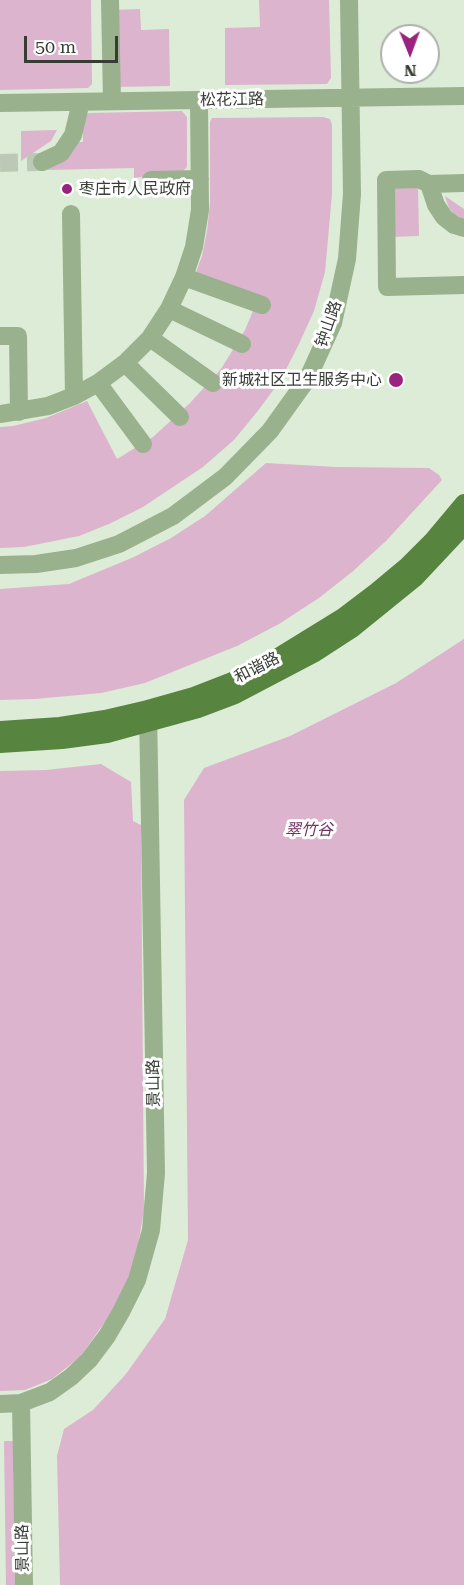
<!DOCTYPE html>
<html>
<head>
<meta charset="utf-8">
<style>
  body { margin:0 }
  #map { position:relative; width:464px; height:1585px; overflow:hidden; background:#ddecd6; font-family:"Roboto Serif",serif }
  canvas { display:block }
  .north { position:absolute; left:380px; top:24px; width:60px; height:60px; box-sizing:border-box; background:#fff; border:2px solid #afb1ae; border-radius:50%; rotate:179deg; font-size:16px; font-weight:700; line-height:24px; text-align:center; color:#373d34 }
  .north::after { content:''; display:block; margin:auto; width:21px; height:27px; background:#99237d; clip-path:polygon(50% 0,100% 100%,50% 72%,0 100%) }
  .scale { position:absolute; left:24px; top:36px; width:94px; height:27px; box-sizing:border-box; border:3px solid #373d34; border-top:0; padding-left:8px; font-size:18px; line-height:21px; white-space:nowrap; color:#373d34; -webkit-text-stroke:4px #fff; paint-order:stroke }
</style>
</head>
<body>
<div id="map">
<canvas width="464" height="1585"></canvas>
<div class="north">N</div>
<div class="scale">50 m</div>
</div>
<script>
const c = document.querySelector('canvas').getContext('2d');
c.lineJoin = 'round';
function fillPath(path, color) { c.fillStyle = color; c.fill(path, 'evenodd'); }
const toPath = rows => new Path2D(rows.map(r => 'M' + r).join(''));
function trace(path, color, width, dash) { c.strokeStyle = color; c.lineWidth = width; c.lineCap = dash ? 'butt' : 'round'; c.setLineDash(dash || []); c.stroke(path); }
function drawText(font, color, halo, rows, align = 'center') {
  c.font = font + ' "Roboto Serif","Noto Sans SC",serif'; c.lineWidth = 6; c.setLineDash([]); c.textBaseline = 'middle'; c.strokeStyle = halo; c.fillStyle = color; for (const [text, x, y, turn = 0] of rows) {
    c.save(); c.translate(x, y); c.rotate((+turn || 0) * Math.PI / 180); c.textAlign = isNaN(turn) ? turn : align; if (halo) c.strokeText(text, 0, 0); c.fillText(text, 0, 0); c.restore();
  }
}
fillPath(toPath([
  [0,0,91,0,92,84,88,88,0,90],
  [259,0,329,0,331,78,327,84,225,85,225,28,260,27],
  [140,9,141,30,169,29,170,86,114,87,112,10],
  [182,111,187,117,187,167,183,171,134,178,134,168,46,170,69,142,83,142,82,117,88,113],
  [323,117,330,119,332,125,332,194,325,272,314,311,298,346,280,381,257,412,234,440,203,467,143,507,109,524,79,536,24,547,0,548,0,427,13,426,46,418,87,401,117,459,153,437,190,403,221,369,245,330,258,299,195,275,202,256,207,231,210,203,210,122,212,118],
  [57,130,51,141,21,161,21,131],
  [418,186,419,236,392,237,391,187],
  [445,196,464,209,464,220,457,217,449,208],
  [266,463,337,467,429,468,439,475,442,480,386,541,352,572,319,598,279,624,237,646,145,683,101,693,35,699,0,700,0,589,69,584,134,557,171,538,205,516],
  [464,639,464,1585,60,1585,57,1456,64,1429,93,1410,126,1374,165,1319,188,1240,184,800,204,768,290,736,396,683],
  [101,764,131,782,133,821,141,825,144,1210,138,1245,129,1280,107,1319,80,1357,52,1379,25,1390,0,1391,0,771,46,770],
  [4,1441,13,1441,15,1585,6,1585]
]), '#dcb4ce');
trace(toPath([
  [0,163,42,162]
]), '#bcc9b6', 18, [18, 9]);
trace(toPath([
  [110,0,112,101],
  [0,103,464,96],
  [42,162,61,153,73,135,81,102],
  [151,180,200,179],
  [464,183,429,184,419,179,386,180,387,287,464,285],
  [429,184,436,205,444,217,454,225,464,228],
  [71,214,74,396],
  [184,277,262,305],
  [169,309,242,344],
  [0,336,18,336,19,412],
  [150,338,213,383],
  [125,363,180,417],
  [98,383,143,444],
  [0,414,48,406,74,396,98,383,125,363,150,338,169,309,184,277,194,247,200,210,199,100],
  [0,565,36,564,76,558,119,544,173,516,225,477,270,431,308,378,333,323,347,259,352,194,349,0],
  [21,1403,24,1585],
  [0,1404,21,1403,50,1392,71,1377,89,1360,107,1336,121,1312,137,1280,151,1230,156,1173,148,709]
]), '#99b28d', 18);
trace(toPath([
  [0,730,60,726,105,719,148,709,194,696,230,682,270,662,343,617,376,592,406,567,433,540,464,503],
  [0,744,62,740,107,734,198,709,235,695,315,653,352,629,415,578,464,526]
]), '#57843f', 18);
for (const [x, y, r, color] of [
  [67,189,6,"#99237d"],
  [396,380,8,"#99237d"]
]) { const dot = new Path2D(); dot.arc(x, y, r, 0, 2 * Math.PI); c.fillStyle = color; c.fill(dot); trace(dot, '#fff', 2); }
drawText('16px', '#373d34', '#fff', [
  ["松花江路",232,100,-1],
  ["钟山路",329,324,-71],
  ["和谐路",257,668,-27],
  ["景山路",154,1083,-91],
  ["景山路",23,1548,-91]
]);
drawText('16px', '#373d34', '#fff', [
  ["枣庄市人民政府",79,189],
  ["新城社区卫生服务中心",382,380,"right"]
], 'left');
drawText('italic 16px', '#70355f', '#fff', [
  ["翠竹谷",309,830]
]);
</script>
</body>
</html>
